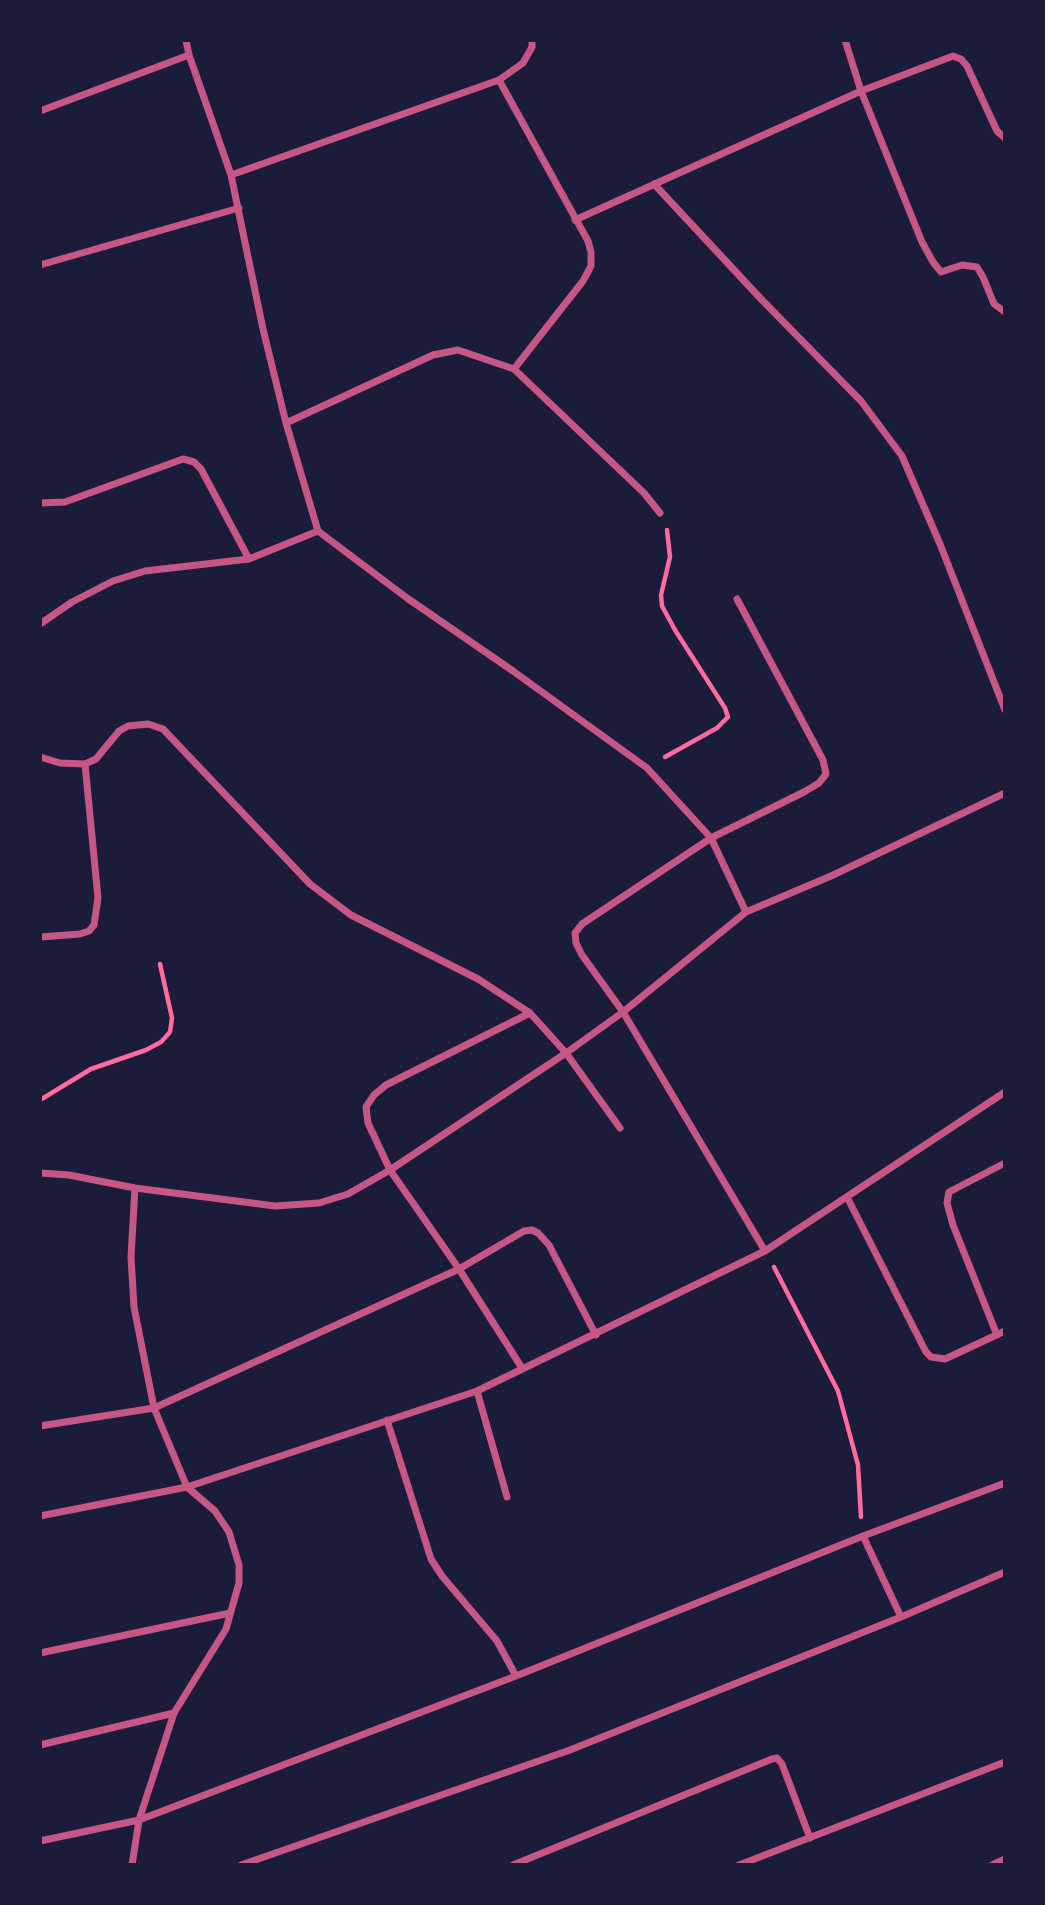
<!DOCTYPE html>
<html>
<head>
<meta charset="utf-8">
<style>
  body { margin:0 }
  #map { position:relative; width:1045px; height:1905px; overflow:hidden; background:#1b1b3a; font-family:"Space Grotesk",sans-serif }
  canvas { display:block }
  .frame { position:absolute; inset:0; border:42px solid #1b1b3a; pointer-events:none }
</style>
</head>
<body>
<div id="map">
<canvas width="1045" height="1905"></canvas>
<div class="frame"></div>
</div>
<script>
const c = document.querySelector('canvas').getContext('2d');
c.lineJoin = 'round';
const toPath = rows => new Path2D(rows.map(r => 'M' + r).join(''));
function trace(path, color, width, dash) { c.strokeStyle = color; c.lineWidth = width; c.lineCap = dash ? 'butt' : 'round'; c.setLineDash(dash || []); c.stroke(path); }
trace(toPath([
  [665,757,717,728,728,717,725,708,675,630,662,606,661,595,670,557,667,530],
  [40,1100,91,1069,146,1050,161,1042,170,1032,172,1018,160,964],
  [774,1267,838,1391,858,1465,861,1517]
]), '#ff6b9d', 4.5);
trace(toPath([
  [186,40,189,55,231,175,263,329,286,423,318,531,407,598,513,671,647,768,711,838,746,912,831,876,1005,793],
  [845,40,861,91,922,242,933,262,941,272,962,265,977,267,983,277,994,304,1005,312],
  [499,80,523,63,532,47,532,40],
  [40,111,189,55],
  [231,175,499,80,588,241,591,252,591,266,583,281,514,369],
  [654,184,762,300,861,401,902,456,940,544,1005,710],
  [575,220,861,91,953,56,961,59,967,66,997,131,1005,138],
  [40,265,239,208],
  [286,423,433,355,458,350,514,369,644,493,660,513],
  [40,503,65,502,183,459,194,462,201,469,249,559],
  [737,599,823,760,826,774,819,783,804,792,711,838,582,924,575,933,576,943,582,955,623,1012,765,1251],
  [40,624,72,602,113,581,145,571,249,559,318,531],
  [40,757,60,763,85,764,96,759,119,731,128,726,148,724,163,729,310,884,351,915,478,979,530,1013],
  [40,937,80,934,89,931,94,925,98,898,85,764],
  [40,1173,69,1175,135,1188,131,1257,134,1307,154,1408,187,1487,215,1511,229,1532,239,1565,239,1583,226,1629,174,1713,139,1820],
  [135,1188,275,1206,319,1203,348,1194,390,1170,566,1053,623,1012,746,912],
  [847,1197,926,1352,931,1357,945,1359,1005,1331],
  [997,1335,953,1225,947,1203,949,1192,1005,1163],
  [522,1368,459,1269,390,1170,368,1123,366,1107,374,1095,386,1085,530,1013,566,1053,620,1128],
  [477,1391,507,1497],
  [40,1426,154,1408,459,1269,524,1231,532,1230,538,1233,549,1245,596,1335],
  [40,1516,187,1487,477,1391,765,1251,1005,1092],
  [901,1617,1005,1572],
  [40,1653,230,1613],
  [516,1676,863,1536,1005,1483],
  [40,1745,174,1713],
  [139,1820,516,1676,497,1641,442,1576,431,1559,387,1420],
  [40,1841,139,1820,132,1865],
  [241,1865,570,1750,901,1617,863,1536],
  [513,1865,772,1759,777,1758,782,1764,810,1838],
  [739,1865,1005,1762],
  [992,1865,1005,1859]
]), '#c65784', 7);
</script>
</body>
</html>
